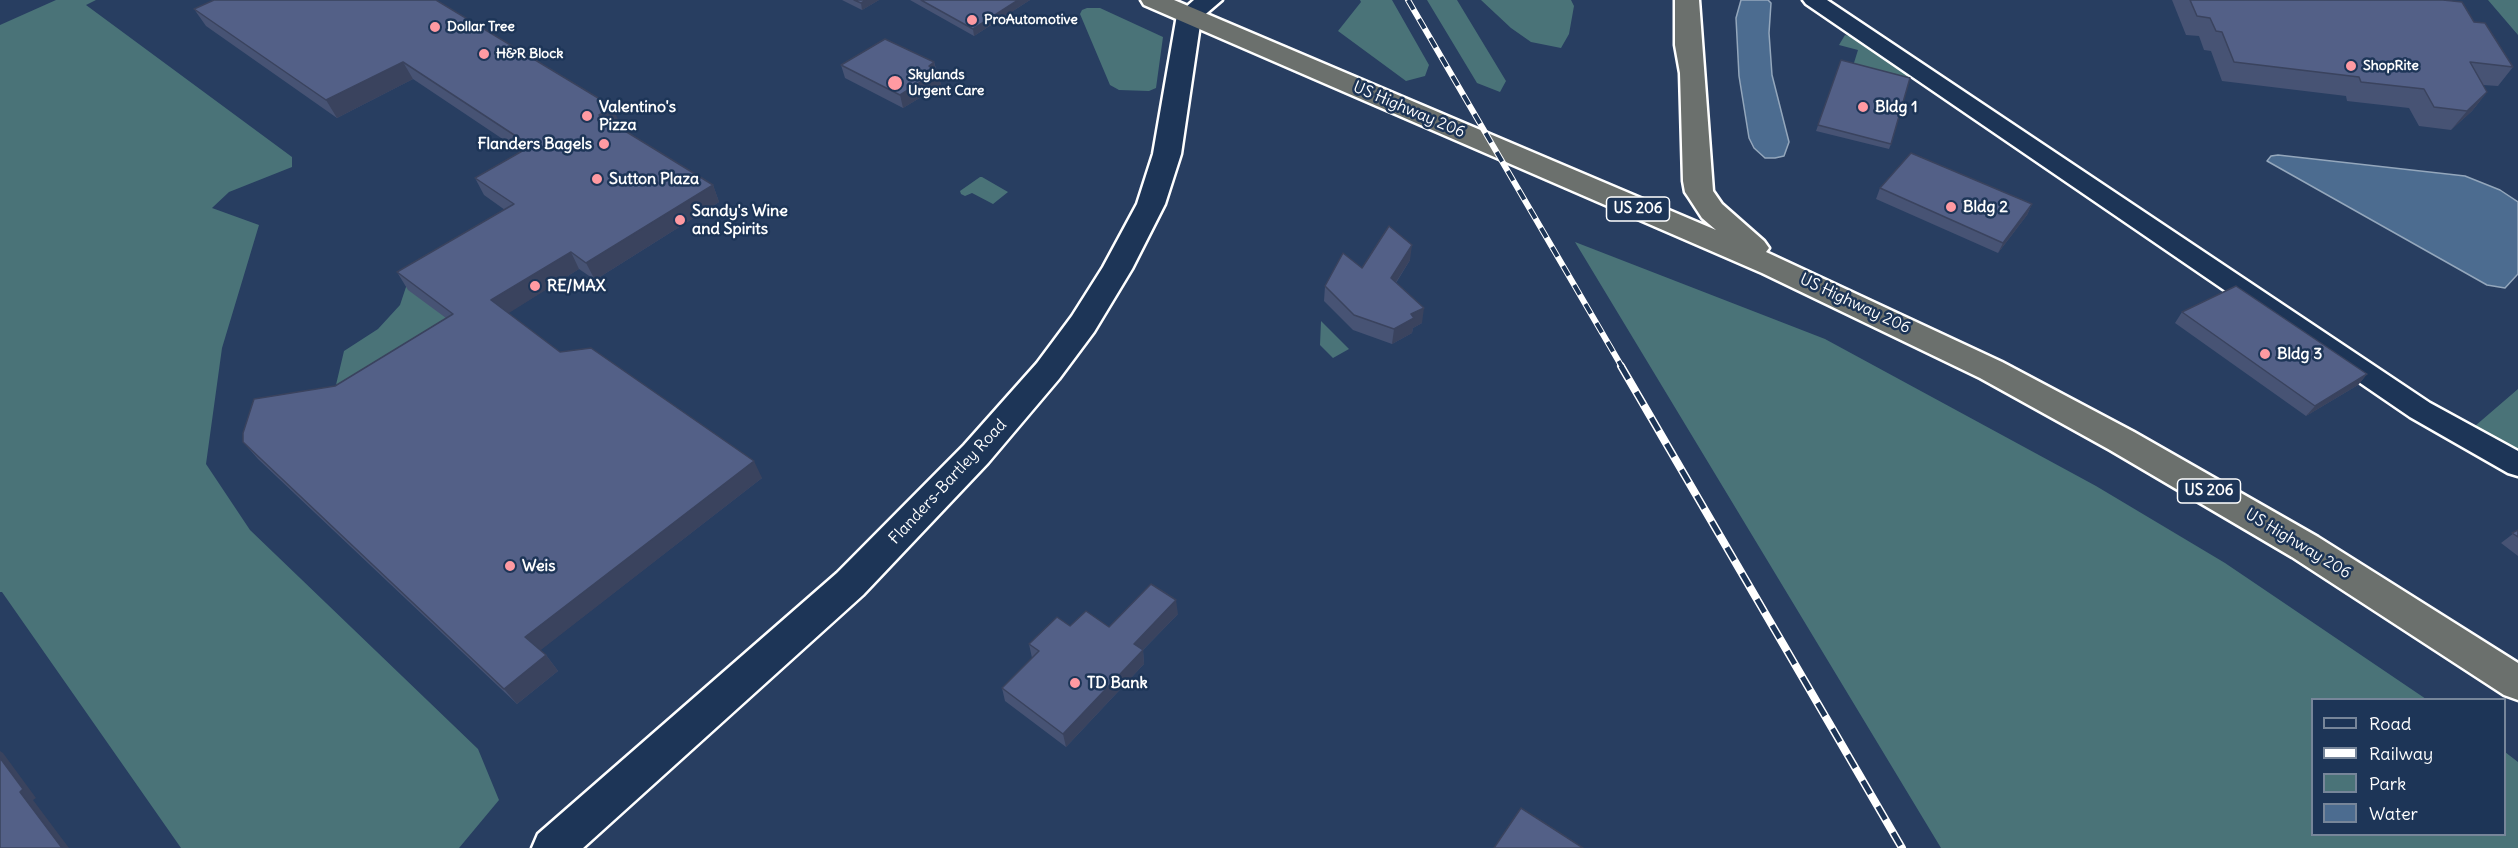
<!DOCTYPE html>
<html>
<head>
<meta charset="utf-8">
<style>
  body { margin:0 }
  #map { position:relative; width:2518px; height:848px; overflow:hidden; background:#283e61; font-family:Delius,sans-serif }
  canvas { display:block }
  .legend { position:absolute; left:2311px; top:698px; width:195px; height:138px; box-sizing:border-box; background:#1d3557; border:2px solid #77869a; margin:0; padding:8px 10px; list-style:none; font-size:18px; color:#fff }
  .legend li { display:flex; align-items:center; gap:12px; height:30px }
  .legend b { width:30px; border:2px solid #77869a }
</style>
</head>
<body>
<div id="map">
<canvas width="2518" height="848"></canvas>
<ul class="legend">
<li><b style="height:8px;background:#1d3557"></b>Road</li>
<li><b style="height:8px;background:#fff"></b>Railway</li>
<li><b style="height:16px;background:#4a7378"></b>Park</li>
<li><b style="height:16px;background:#4c6c90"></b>Water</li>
</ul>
</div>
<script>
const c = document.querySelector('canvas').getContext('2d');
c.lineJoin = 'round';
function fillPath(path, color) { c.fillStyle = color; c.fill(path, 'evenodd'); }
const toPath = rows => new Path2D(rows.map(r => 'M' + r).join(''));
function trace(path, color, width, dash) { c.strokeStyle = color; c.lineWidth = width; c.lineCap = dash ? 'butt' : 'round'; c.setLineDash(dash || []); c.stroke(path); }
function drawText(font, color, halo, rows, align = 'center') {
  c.font = font + ' Delius,sans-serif'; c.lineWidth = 5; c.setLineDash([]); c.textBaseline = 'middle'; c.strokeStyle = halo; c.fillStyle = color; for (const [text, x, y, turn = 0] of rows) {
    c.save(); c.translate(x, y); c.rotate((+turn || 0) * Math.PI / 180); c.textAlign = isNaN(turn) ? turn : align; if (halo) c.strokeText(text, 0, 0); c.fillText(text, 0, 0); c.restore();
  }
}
fillPath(toPath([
  [56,0,96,0,86,5,292,157,292,167,229,192,212,208,259,225,222,348,206,464,250,530,478,749,499,800,459,848,181,848,2,592,0,592,0,25],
  [1360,0,1392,0,1429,65,1425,76,1406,81,1338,31,1361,2],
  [1427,0,1457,0,1506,81,1500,92,1477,83],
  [1481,0,1571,0,1574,6,1569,34,1561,48,1531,42,1511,28],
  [2488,0,2518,0,2518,35],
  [1087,8,1100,8,1163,37,1156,88,1149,91,1119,90,1110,85,1080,14,1082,10],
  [1845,35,1853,37,1911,77,1907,79,1853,66,1858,50,1839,45],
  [980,177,982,177,1008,192,993,204,972,193,965,196,961,194,960,191],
  [1575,242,1825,339,2096,486,2225,563,2426,699,2312,700,2312,834,2504,834,2505,752,2518,762,2518,848,1941,848],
  [407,284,463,332,331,406,344,351,378,329,400,305],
  [1321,321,1349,349,1333,358,1320,345],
  [2518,389,2518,454,2475,426]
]), '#4a7378');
const water = toPath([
  [1741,0,1768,0,1771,3,1769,33,1772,75,1789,142,1784,156,1775,158,1765,158,1754,148,1749,138,1739,76,1736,18,1741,0],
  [2278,155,2465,176,2500,190,2518,202,2518,274,2505,288,2487,285,2267,161,2271,156,2278,155]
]);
fillPath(water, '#4c6c90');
trace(water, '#94a7bc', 1.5);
const street = toPath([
  [1803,0,1827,0,2430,403,2518,451,2518,476,2508,473,2410,417,1806,4,1803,0]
]);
const secondary = toPath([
  [1194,0,1222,0,1201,18,1181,154,1165,204,1132,269,1094,332,1059,379,988,463,863,595,583,848,532,848,538,834,837,573,964,445,1037,363,1072,316,1103,267,1137,204,1153,154,1177,15,1194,0]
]);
const highway = toPath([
  [1141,0,1174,0,1716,230,1702,218,1689,198,1685,192,1683,181,1680,73,1675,45,1675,0,1699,0,1713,191,1722,204,1764,241,1769,248,1766,252,2002,362,2134,432,2318,537,2518,663,2518,700,2504,695,2292,557,2110,450,1980,378,1762,273,1144,5,1141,0]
]);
trace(street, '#fff', 5);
trace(secondary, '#fff', 5);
trace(highway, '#fff', 5);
fillPath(street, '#1d3557');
fillPath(secondary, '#1d3557');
fillPath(highway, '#6b706d');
const railFar1 = toPath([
  [1408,0,1622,367]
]);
const rail = toPath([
  [1621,366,1902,848]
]);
trace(railFar1, '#fff', 6);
trace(rail, '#fff', 8);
trace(railFar1, '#1d3557', 4, [11]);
trace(rail, '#1d3557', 5, [15]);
fillPath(toPath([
  [214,0,620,125,617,126,713,185,719,202,595,280,579,269,508,313,560,352,762,478,540,650,546,655,558,671,517,704,258,459,243,442,446,318,408,290,397,272,505,210,484,195,475,178,522,152,413,79,337,118,206,26,194,9],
  [842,0,879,0,862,10],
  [910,0,1030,0,974,36],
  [2172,0,2443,0,2474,22,2513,67,2498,86,2483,85,2487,92,2472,111,2451,130,2419,126,2409,108,2347,101,2346,96,2222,81,2211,51,2204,50,2199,36,2186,35],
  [1841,60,1891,144,1889,149,1816,131],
  [934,62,941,85,903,108,845,78,841,65],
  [1880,188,2032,204,2027,215,1998,253,1876,199],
  [1410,260,1396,283,1422,323,1413,328,1412,333,1392,344,1353,330,1324,301,1325,286,1362,268],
  [2182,312,2367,374,2358,385,2306,416,2175,323],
  [2518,530,2518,556,2501,543],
  [1178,614,1143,650,1144,664,1066,747,1005,701,1002,688,1032,658,1029,644,1070,626,1109,627]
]), '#475374');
fillPath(toPath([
  [866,0,879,0,862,10,861,3],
  [1018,0,1030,0,974,36,973,29],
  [403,62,413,79,337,118,326,100],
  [934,62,936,72,938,71,941,85,903,108,900,95,929,66],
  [2487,92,2472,111,2451,130,2467,111],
  [613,107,620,125,606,132,599,115],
  [713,185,719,202,595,280,586,263],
  [2032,204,2027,215,1998,253,2003,243],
  [1412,245,1410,260,1389,293,1391,278],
  [571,252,579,269,501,318,491,300],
  [1424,308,1422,323,1413,328,1412,333,1392,344,1394,329,1411,314],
  [2367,374,2358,385,2306,416,2315,406],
  [754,461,762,478,537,653,525,637],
  [1176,600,1178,614,1135,658,1134,644],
  [1143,650,1144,664,1066,747,1063,734],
  [546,655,558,671,517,704,504,689],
  [0,751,3,753,36,798,33,800,69,848,62,848,20,792,0,758]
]), '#3a435e');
const building = toPath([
  [214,0,436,0,613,107,599,115,713,185,586,263,571,252,491,300,560,352,591,348,754,461,525,637,546,655,504,689,243,442,243,433,254,399,335,386,453,314,397,272,514,204,475,178,531,146,403,62,326,100,194,9,214,0],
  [854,0,866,0,861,3,854,0],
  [921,0,1018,0,973,29,921,0],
  [2190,0,2443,0,2462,2,2474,22,2485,23,2513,67,2470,62,2487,92,2467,111,2434,107,2424,89,2361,82,2359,77,2234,62,2222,32,2216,31,2210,18,2197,16,2190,0],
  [885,39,934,62,929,66,938,71,900,95,841,65,885,39],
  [1841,60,1910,78,1891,144,1818,125,1841,60],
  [1911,153,2032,204,2003,243,1880,188,1911,153],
  [1389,226,1412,245,1391,278,1424,308,1411,314,1414,318,1394,329,1354,315,1325,286,1343,253,1362,268,1389,226],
  [2236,286,2367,374,2315,406,2182,312,2236,286],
  [2518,530,2518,537,2512,533,2518,530],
  [1151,584,1176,600,1134,644,1143,650,1063,734,1002,688,1039,651,1029,644,1057,617,1070,626,1086,611,1109,627,1151,584],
  [0,758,23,789,20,792,62,848,0,848,0,758],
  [1521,808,1583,848,1494,848,1521,808]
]);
fillPath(building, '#536087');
trace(building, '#3a435e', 1.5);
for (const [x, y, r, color] of [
  [972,20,6,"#ff9aa2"],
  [435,27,6,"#ff9aa2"],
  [484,54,6,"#ff9aa2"],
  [2351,66,6,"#ff9aa2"],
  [895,83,8,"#ff9aa2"],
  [1863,107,6,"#ff9aa2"],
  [587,116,6,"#ff9aa2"],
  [604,144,6,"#ff9aa2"],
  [597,179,6,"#ff9aa2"],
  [1951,207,6,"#ff9aa2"],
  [680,220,6,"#ff9aa2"],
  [535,286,6,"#ff9aa2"],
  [2265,354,6,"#ff9aa2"],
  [510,566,6,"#ff9aa2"],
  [1075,683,6,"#ff9aa2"]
]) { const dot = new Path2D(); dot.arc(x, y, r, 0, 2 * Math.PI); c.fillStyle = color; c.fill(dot); trace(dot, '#1d3557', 2); }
drawText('bold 14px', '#fff', '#1d3557', [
  ["ProAutomotive",984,20],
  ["Dollar Tree",447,27],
  ["H&R Block",496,54],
  ["ShopRite",2363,66],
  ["Skylands",908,75],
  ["Urgent Care",908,91]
], 'left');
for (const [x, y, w] of [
  [1638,209,63],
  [2209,491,63]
]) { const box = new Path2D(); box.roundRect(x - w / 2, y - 12, w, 24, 4.5); c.fillStyle = '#1d3557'; c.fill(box); trace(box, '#fff', 1.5); }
drawText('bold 15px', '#fff', null, [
  ["US 206",1638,209],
  ["US 206",2209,491]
]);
drawText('bold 16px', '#fff', '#1d3557', [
  ["Valentino's",599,107],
  ["Pizza",599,125],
  ["Bldg 1",1875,107],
  ["Flanders Bagels",592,144,"right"],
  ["Sutton Plaza",609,179],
  ["Bldg 2",1963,207],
  ["Sandy's Wine",692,211],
  ["and Spirits",692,229],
  ["RE/MAX",547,286],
  ["Bldg 3",2277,354],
  ["Weis",522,566],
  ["TD Bank",1087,683]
], 'left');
drawText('16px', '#fff', '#1d3557', [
  ["US Highway 206",1409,110,23],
  ["US Highway 206",1855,304,25],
  ["Flanders-Bartley Road",948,482,-47],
  ["US Highway 206",2298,544,31]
]);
</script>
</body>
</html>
